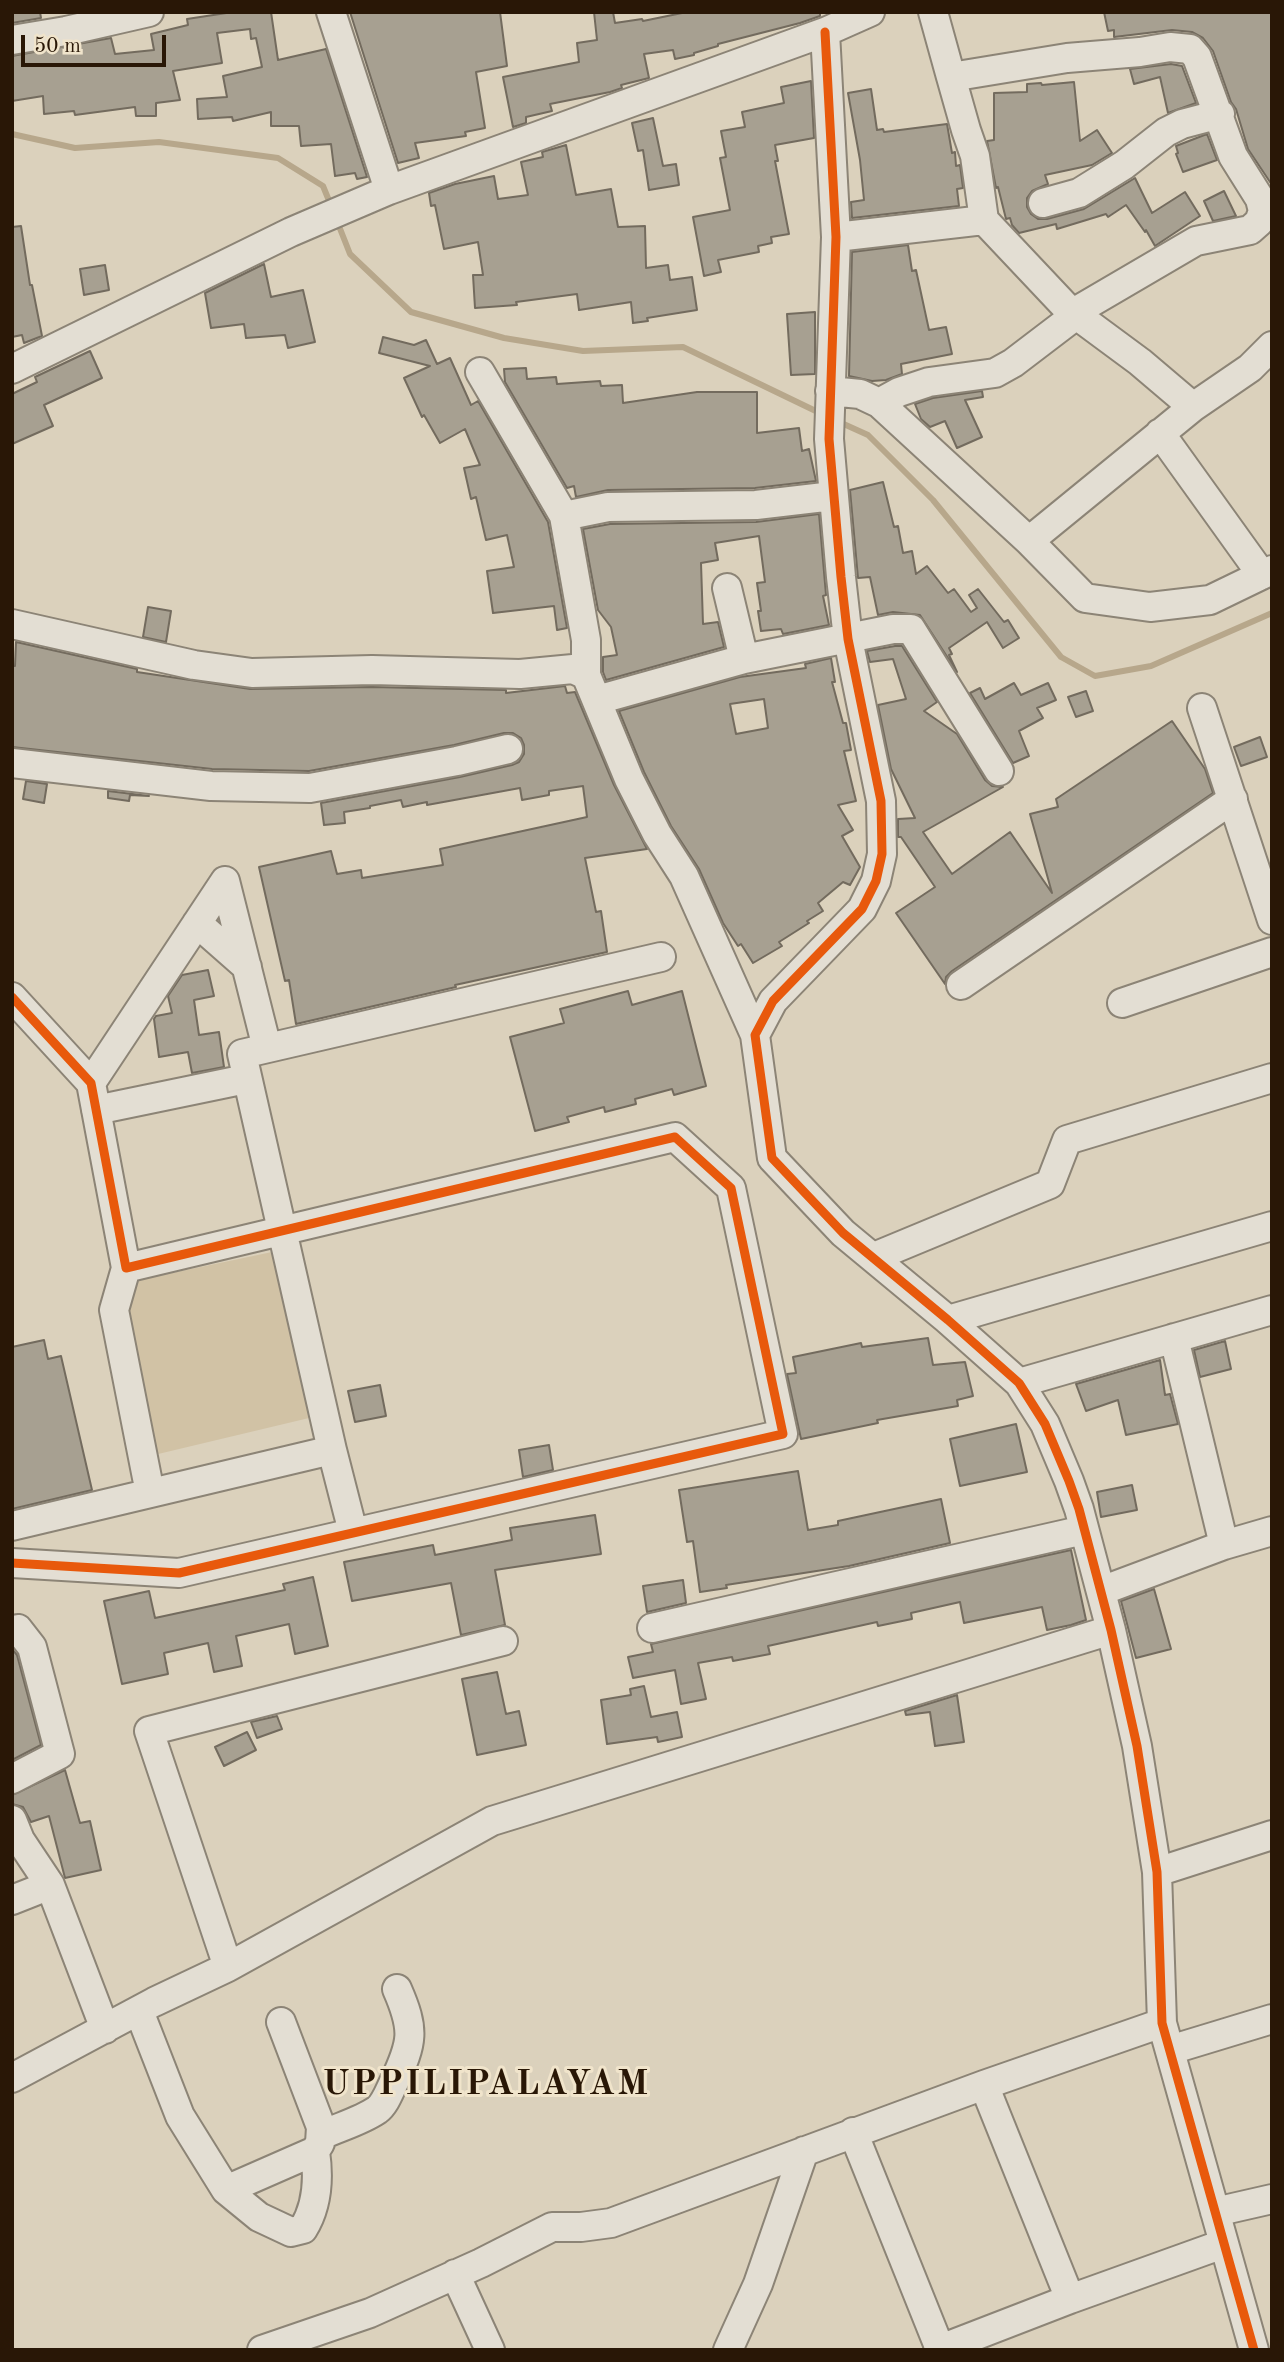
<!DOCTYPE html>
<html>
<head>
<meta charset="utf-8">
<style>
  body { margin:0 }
  #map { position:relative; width:1284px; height:2362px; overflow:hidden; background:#dbd1bc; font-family:"Old Standard TT",serif }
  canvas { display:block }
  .frame { position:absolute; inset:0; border:14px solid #291706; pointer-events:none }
  .scale { position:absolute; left:21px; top:35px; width:145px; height:32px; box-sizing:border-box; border:4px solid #291706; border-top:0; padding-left:9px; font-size:21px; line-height:24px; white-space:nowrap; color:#291706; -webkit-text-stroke:5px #f0e4cb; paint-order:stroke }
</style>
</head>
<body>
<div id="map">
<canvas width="1284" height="2362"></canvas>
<div class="frame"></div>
<div class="scale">50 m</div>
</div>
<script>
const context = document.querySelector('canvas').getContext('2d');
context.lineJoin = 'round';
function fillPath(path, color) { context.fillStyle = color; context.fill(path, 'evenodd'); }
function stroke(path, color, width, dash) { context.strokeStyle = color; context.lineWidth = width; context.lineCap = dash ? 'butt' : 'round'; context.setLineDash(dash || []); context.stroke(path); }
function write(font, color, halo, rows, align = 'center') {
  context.font = font + ' "Old Standard TT",serif'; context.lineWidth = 6; context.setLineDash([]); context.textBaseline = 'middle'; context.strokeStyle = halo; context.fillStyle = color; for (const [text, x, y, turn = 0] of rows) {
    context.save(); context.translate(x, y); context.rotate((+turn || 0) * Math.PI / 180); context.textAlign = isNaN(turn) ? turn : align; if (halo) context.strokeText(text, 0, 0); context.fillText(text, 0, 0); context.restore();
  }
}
fillPath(new Path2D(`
  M272 1252 309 1418 154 1455 115 1285Z`), '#d1c2a5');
stroke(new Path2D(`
  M12 134 75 148 159 142 278 158 323 186 332 208
  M337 221 350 254 411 312 504 338 583 351 683 347 824 415
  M837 421 868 435 933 500 1061 657 1095 676 1151 666 1272 613`), '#b7a78b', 6);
const building = new Path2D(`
  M12 12H40L41 18 12 23Z
  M233 12H271L278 60 326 49 367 177 357 179 355 173 335 176 331 144 301 146 299 126H271V112L233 121 232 117 198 119 197 99 227 97 223 76 262 67 256 38 251 39 250 29 217 33 222 63 173 71 180 100 156 103V116H136L135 107 75 115 74 111 44 114 43 96 12 101V56L111 38 115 54 154 50 151 34 188 25 187 19Z
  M350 12H500L507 66 476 72 485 128 465 132 466 136 415 143 419 158 398 163Z
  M594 12H613L615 23 642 19 643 21 687 12H820V16L800 23 718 44V46L694 53V55L675 59 673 50 644 54 649 78 621 85 622 88 610 92 550 104 552 111 526 117V123L513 127 503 77 579 62 577 43 597 40Z
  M1104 12H1272V185L1248 149 1236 109 1231 102 1213 51 1203 38 1192 32 1172 30 1114 37V30L1108 31Z
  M1171 64 1182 66 1196 103 1168 113 1160 77 1134 84 1130 69Z
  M811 81 814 138 775 145 778 161H775L789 234 771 237 772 243 758 246 759 252 718 260 721 272 704 276 693 217 730 210 720 158 726 157 721 131 745 127 742 112 784 103 781 87Z
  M1074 82 1080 141 1097 130 1112 153 1092 165 1045 175 1048 184 1032 191 1027 198V207L1031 214 1038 219H1047L1084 209 1135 178 1152 213 1185 192 1200 216 1155 246 1146 230 1145 232 1126 205 1108 217 1106 214 1057 229 1056 224 1019 233 1012 225 1010 218 1006 219 998 187 996 188 987 141 994 140V93L1027 92V84L1041 83 1042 85Z
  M871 89 877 130 883 129 884 132 947 124 952 153 955 152 956 166 960 165 963 188 957 189 959 206 852 218 851 202 864 200 860 160 848 93Z
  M653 118 663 166 676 164 679 185 649 190 643 150 638 151 632 123Z
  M1207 134 1217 160 1183 172 1176 154 1178 153 1176 146Z
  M566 145 576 195 611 189 618 227 645 226 646 268 668 265 670 280 692 277 697 310 647 318 648 321 633 323 631 302 579 310 577 294 516 302 517 305 475 308 473 275H483L478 242 444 249 435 205 431 206 429 193 455 184 494 176 498 199 528 195 521 162 543 157 542 152Z
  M1224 191 1236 216 1213 221 1204 201Z
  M21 226 30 285H32L42 336 24 343 22 335 12 337V227Z
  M908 245 912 271 916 270 929 330 946 327 952 354 901 364 902 374 886 380 872 381 849 376 852 252Z
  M264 264 271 297 303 290 315 342 288 348 285 335 246 338 244 324 211 328 205 293Z
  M105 265 109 290 84 295 80 269Z
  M815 312V374L791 375 787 314Z
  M383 337 414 345 426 340 437 364 450 358 471 405 478 401 548 522 567 628 557 630 554 606 493 613 487 571 514 567 507 535 486 540 476 497 471 499 464 468 480 465 465 429 440 443 424 415 422 417 404 378 430 366 379 353Z
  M90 351 102 378 44 405 53 426 12 444V394L37 382 35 377Z
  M526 368 527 379 556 377 557 384 600 381 601 386 622 385 623 403 697 392H757V433L799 428 802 451 809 449 816 481 755 488 608 490 576 497 574 486 567 488 505 382 504 369Z
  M982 391 983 397 965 400 982 437 957 448 945 421 930 427 921 419 915 404 933 398Z
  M883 482 894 527 898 526 903 553 912 551 916 574 927 566 948 593 954 589 971 612 977 608 969 595 978 589 1004 622 1008 620 1019 638 1003 648 987 622 949 648 952 654 949 655 957 672 920 615 893 612 878 615 870 577 858 578 850 490Z
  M819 514 826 595 823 596 829 625 783 634 781 629 761 631 758 611H761L757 583 765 582 759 536 715 543 718 560 701 563 703 624 718 622 724 647 606 680 603 672V657L617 655 611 627 598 610 583 529 610 524 756 522Z
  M148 607 171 611 166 642 143 637Z
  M16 642 137 669V672L250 689 372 687 506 690V693L565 686 567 693 575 692 614 785 647 849 585 858 596 912 601 911 607 952 455 985 456 987 296 1024 289 980 285 981 259 867 331 851 337 874 361 870 362 878 443 865 440 849 587 817 583 786 549 791V795L522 800 520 788 427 805V802L403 807 401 800 370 806V808L344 812 345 823 324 825 321 803 460 777 512 765 519 762 524 754V745L521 738 513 733H504L454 745 309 771 212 769 12 747V666H15Z
  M895 646H902L937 702 924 711 957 734 985 780 992 786 1003 787 923 832 952 874 1010 832 1052 893 1030 814 1058 807 1056 799 1172 721 1205 769 1213 793 952 971 946 977 945 984 896 913 935 887 901 837H898V819L915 818 891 769 878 705 906 699 893 659 870 662 867 651Z
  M831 658 835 682H832L843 723H846L851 750 844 751 856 801 838 805 853 830 842 836 860 867 850 885 843 882 818 903 823 911 807 921 809 923 779 942 782 946 753 963 741 944 738 946 723 923 699 869 671 826 644 772 619 711 740 677 806 668 805 664ZM764 699 768 728 736 734 730 704Z
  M1014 683 1021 695 1048 683 1056 700 1037 708 1043 718 1019 731 1029 756 1013 763 970 693 980 688 985 699Z
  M1086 691 1093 711 1076 717 1068 697Z
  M1260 737 1267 757 1241 766 1234 747Z
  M26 781 47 784 44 803 23 799Z
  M108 791 149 796 130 795 129 801 108 798Z
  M208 970 214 996 194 1000 199 1035 219 1032 224 1067 192 1073 188 1052 159 1057 154 1019 156 1016 172 1013 168 996 182 975Z
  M628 991 632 1005 682 991 706 1086 674 1095 672 1089 635 1099 636 1104 605 1112 604 1107 567 1117 569 1122 535 1131 510 1037 564 1023 560 1009Z
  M928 1338 933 1365 965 1362 973 1396 957 1400 958 1406 877 1420 878 1423 801 1439 787 1374 796 1373 793 1357 861 1343 862 1347Z
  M44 1340 48 1359 61 1356 92 1490 12 1509V1347Z
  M1225 1341 1231 1369 1200 1377 1194 1350Z
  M1160 1360 1165 1395 1170 1394 1178 1424 1126 1435 1118 1400 1086 1411 1076 1384Z
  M380 1385 386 1416 355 1422 348 1391Z
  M1016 1424 1027 1472 960 1486 950 1439Z
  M549 1445 553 1470 523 1477 519 1450Z
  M798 1471 808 1530 838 1525V1521L941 1499 950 1543 849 1566 726 1585 727 1588 700 1592 693 1541 687 1542 679 1490Z
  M1132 1485 1137 1510 1101 1517 1097 1492Z
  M595 1515 601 1554 495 1570 505 1625 461 1635 451 1583 352 1601 344 1562 433 1545 435 1555 512 1540 510 1528Z
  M1071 1550 1086 1620 1071 1625 1047 1630 1042 1607 964 1623 960 1602 911 1613 912 1619 878 1626 877 1622 768 1646 770 1654 733 1661 732 1657 698 1663 706 1699 681 1704 675 1670 633 1678 628 1657 653 1652 651 1644Z
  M313 1577 328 1646 295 1654 289 1624 236 1636 242 1666 214 1672 208 1643 164 1653 168 1674 122 1684 104 1601 149 1591 155 1618 285 1590 283 1584Z
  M683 1580 686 1603 647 1612 643 1586Z
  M1154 1589 1171 1649 1136 1658 1121 1601Z
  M12 1649 17 1655 41 1745 12 1760Z
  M497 1672 506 1714 519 1711 526 1745 477 1755 462 1679Z
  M644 1686 651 1717 677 1712 682 1737 658 1742 657 1737 607 1744 601 1700 631 1695 630 1689Z
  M957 1695 964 1742 935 1746 930 1712 906 1715 905 1711Z
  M277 1716 282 1729 257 1738 251 1722Z
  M247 1732 256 1750 224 1766 215 1747Z
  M65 1770 80 1823 90 1821 101 1870 65 1878 49 1816 31 1822 23 1807 12 1804V1795Z`);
fillPath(building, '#a7a091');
stroke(building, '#736b5e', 2);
const minor = new Path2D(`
  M331 12 389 190
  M933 12 951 77 1067 58 1140 52 1170 47 1190 49 1197 57 1233 156 1260 199 1263 211 1259 222 1250 230 1196 241 1073 313
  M825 32 836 237 829 439 841 577 848 639 881 801 882 854 876 881 862 909 773 1001 755 1035 772 1158 843 1233 948 1320 1019 1383 1045 1424 1069 1481 1079 1509 1111 1630 1137 1746 1157 1872 1162 2023 1254 2350
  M12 40 66 31 149 12
  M951 77 966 130 975 156 984 220
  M1043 203 1079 193 1124 165 1166 132 1182 124 1220 114
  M836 237 984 220 1067 308 1140 362 1193 407
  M12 369 291 232 389 190 825 32 870 12
  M480 372 564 516 608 507 756 505 833 496
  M830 391 860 394 879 403 1029 541 1085 598 1150 607 1210 600 1272 570
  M879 403 899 392 929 382 995 373 1013 363 1076 315
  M1160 433 1262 575
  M564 516 586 640V675
  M1029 541 1193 407 1250 368 1272 346
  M727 588 744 659
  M12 624 194 665 252 673 372 670 520 674 573 669 586 675 629 779 657 834 684 876 755 1035
  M597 700 744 659 893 629H911L999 771
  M1202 708 1272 920
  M12 763 211 786 310 788 457 761 508 749
  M225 881 267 1048
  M197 923 247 967
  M961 985 1233 799
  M12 997 91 1083 126 1268 675 1137 731 1188 783 1434 179 1573 12 1563
  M1122 1003 1272 952
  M91 1083 225 881
  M96 1110 246 1079
  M874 1257 1050 1184 1067 1140 1272 1078
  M126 1268 114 1310 150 1493
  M948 1320 1272 1226
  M1174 1338 1224 1545
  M1019 1383 1272 1310
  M332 1450 353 1532
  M12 1526 332 1450 242 1054 661 957
  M1101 1591 1224 1545 1272 1531
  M652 1628 1084 1530
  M12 1779 60 1754 32 1647 18 1629
  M12 1820 20 1840 50 1885 105 2029
  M1157 1872 1272 1835
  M12 1900 50 1885
  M228 1967 492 1821 1111 1630
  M139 2011 180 2116 226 2190 259 2217 291 2232 303 2229C318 2205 319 2178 315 2151
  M1170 2050 1272 2019
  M12 2078 154 2002 228 1967 149 1731 503 1641
  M984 2085 1070 2299
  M853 2132 940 2349
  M322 2135C339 2127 361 2121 377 2110 385 2104 389 2092 394 2082 413 2042 415 2030 397 1989
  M226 2190 315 2151 320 2143 321 2127 281 2022
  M1215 2212 1272 2199
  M455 2274 490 2350
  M262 2350 370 2313 481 2263 552 2227H581L611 2223 984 2085 1162 2023
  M728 2350 758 2284 804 2151
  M938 2350 1070 2299 1223 2244`);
stroke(minor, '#8c8476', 32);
stroke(minor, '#e3ded3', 28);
stroke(new Path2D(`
  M825 32 836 237 829 439 841 577 848 639 881 801 882 854 876 881 862 909 773 1001 755 1035 772 1158 843 1233 948 1320 1019 1383 1045 1424 1069 1481 1079 1509 1111 1630 1137 1746 1157 1872 1162 2023 1254 2350
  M12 997 91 1083 126 1268 675 1137 731 1188 783 1434 179 1573 12 1563`), '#e8590c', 9);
context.letterSpacing = '2px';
write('bold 35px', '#291706', '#f0e4cb', [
  ["UPPILIPALAYAM",486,2085]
]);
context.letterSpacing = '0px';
</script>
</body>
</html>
